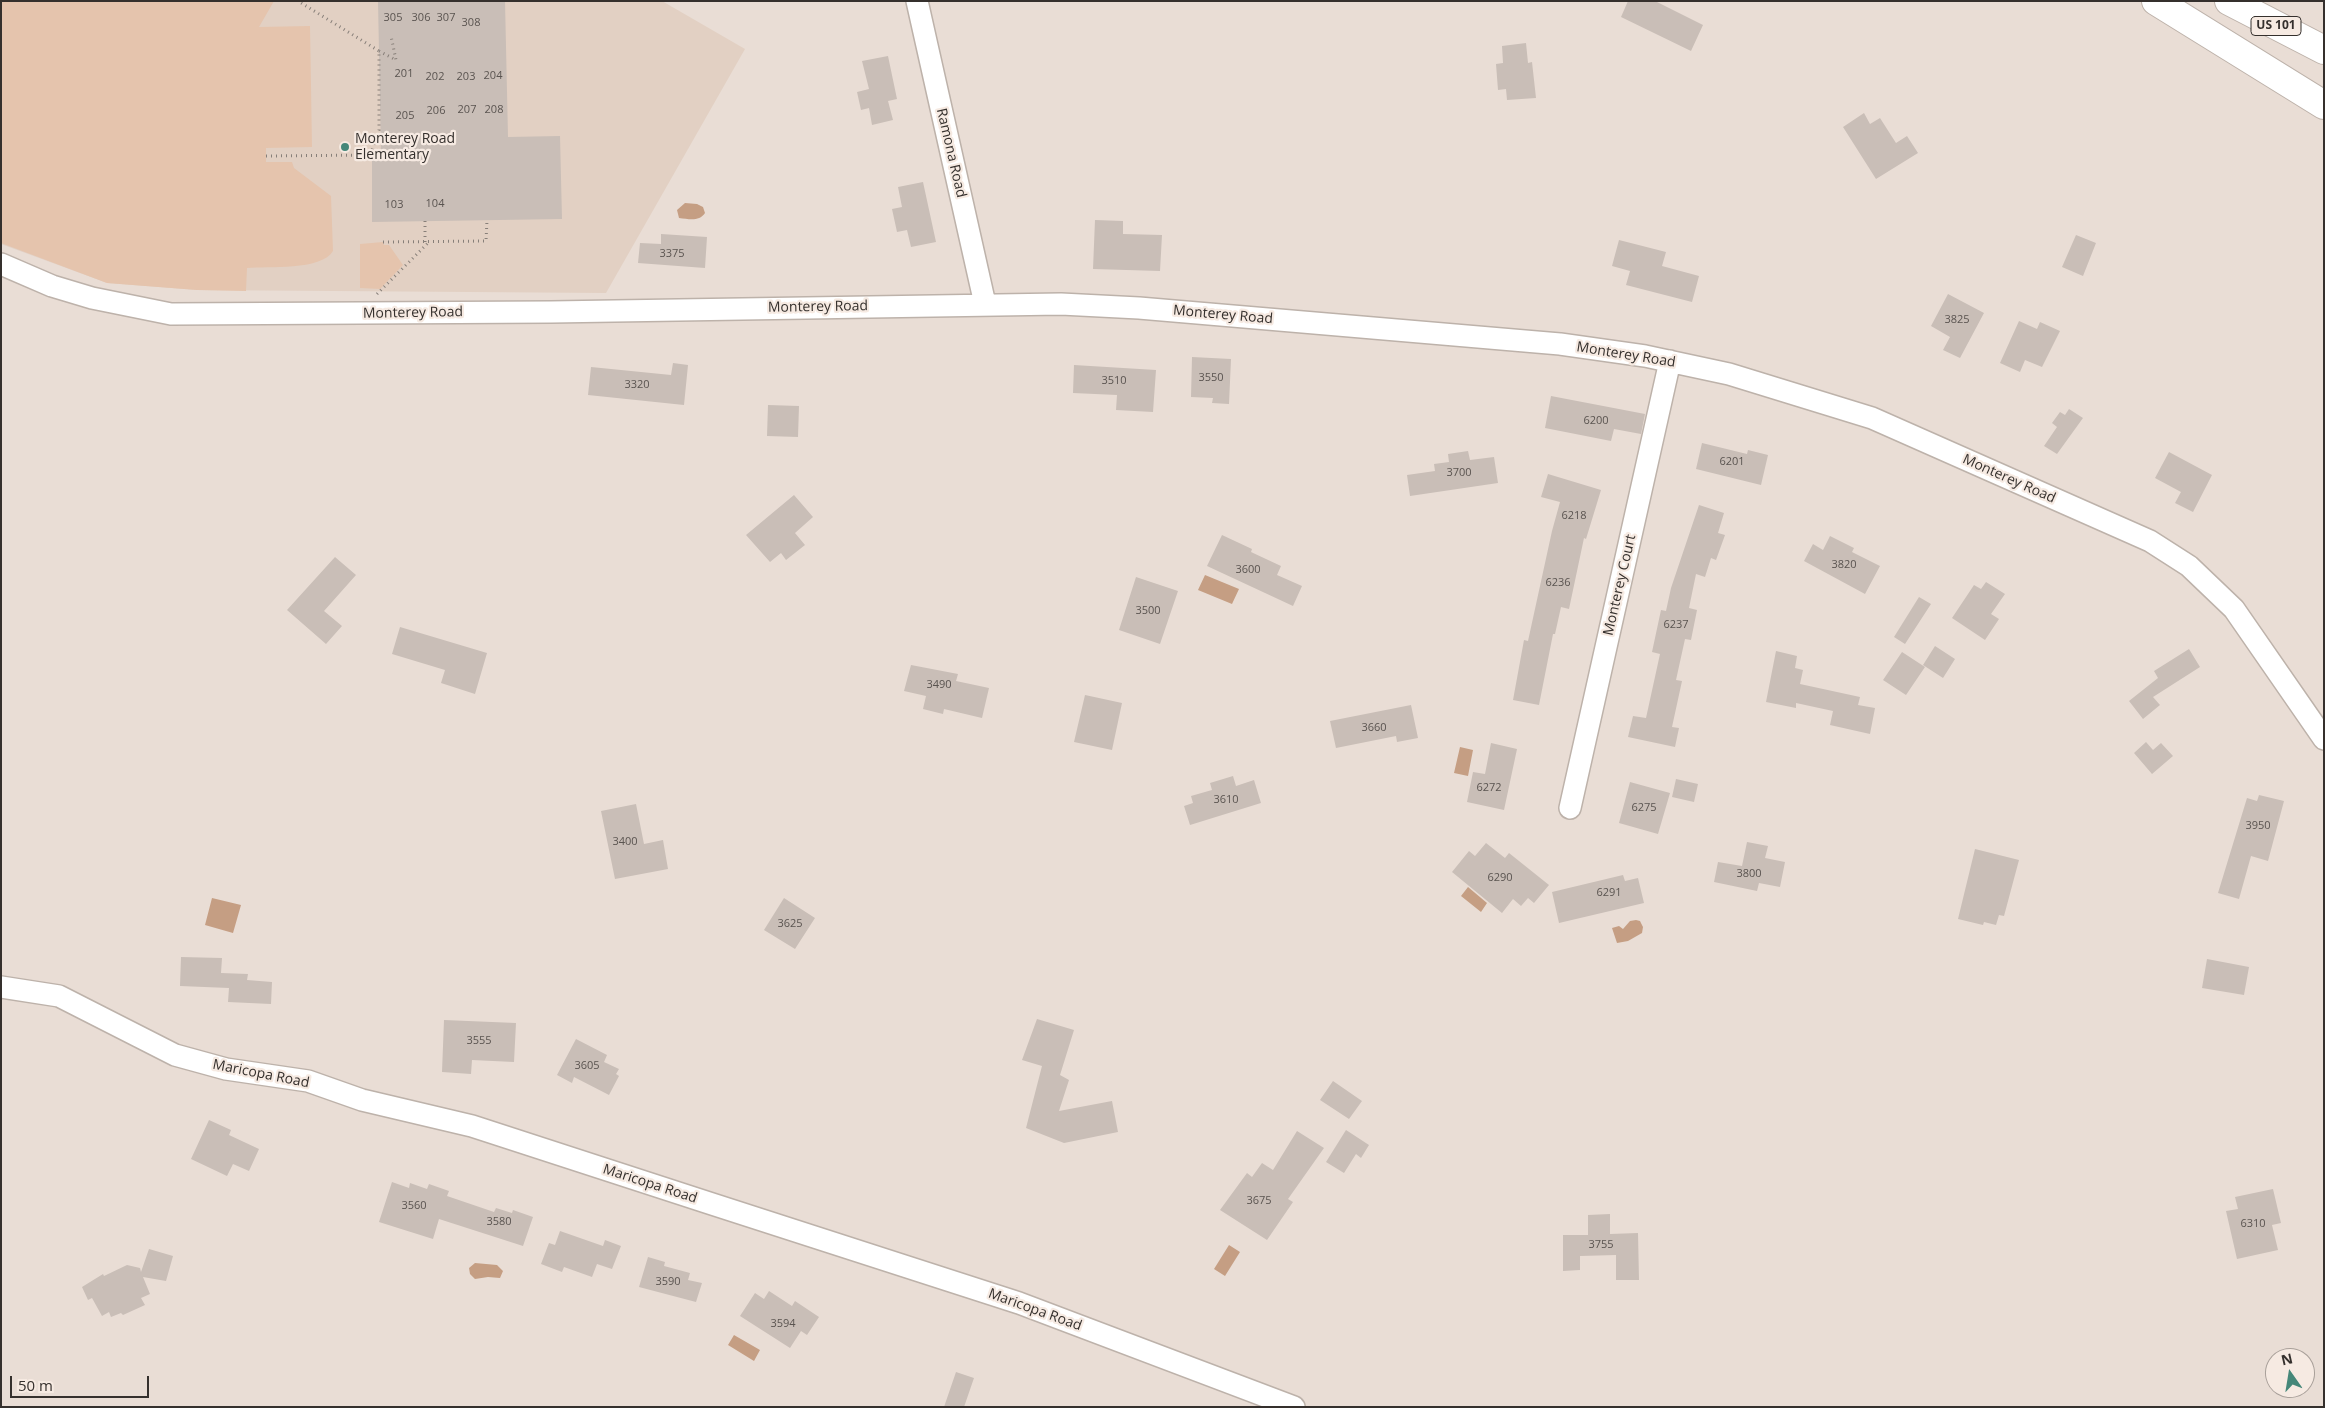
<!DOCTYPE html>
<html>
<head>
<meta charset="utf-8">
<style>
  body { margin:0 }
  #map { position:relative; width:2325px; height:1408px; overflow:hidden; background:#e9ddd5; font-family:"Open Sans",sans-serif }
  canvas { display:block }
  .frame { position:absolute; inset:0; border:2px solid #35302d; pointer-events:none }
  .north { position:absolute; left:2265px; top:1348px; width:50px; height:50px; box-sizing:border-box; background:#f6eae2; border:1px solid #a9a09a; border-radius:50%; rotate:347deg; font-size:14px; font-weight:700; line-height:20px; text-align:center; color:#35302d }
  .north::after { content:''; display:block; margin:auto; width:18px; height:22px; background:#458779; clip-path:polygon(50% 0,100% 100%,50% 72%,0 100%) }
  .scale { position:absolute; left:10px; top:1376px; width:139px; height:22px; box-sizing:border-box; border:2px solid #35302d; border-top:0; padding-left:6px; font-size:15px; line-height:18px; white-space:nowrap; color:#35302d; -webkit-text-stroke:4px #f6eae2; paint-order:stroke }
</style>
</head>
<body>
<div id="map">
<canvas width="2325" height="1408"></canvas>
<div class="frame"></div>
<div class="north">N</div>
<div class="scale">50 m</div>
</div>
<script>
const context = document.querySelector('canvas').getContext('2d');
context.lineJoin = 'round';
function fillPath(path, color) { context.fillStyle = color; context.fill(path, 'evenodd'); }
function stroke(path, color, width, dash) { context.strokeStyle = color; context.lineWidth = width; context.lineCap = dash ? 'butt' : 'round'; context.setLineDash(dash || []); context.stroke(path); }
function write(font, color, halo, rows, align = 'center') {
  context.font = font + ' "Open Sans",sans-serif'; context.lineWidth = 4.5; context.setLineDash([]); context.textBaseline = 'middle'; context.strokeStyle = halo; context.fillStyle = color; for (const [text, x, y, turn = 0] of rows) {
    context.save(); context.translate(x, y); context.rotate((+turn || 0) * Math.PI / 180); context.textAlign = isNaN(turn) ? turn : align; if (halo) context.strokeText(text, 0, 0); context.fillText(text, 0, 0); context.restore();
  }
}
fillPath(new Path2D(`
  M1 1H662L745 49 606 293 197 290 107 283 1 244Z`), '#e2d0c3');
fillPath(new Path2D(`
  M1 1H274L259 27 310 26 312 147 266 148V162H292L294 168 331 196 333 251C321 271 268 266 247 268L246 291 197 290 107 283 1 243Z
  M383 242 384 245H389L403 265 380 289 360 288V244Z`), '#e5c4ad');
fillPath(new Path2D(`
  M685 203 697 204 703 207 705 213C699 222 689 219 679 218L677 210Z
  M1205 575 1239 589 1232 604 1198 590Z
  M1460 747 1473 750 1468 776 1454 773Z
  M1468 887 1487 903 1481 912 1461 896Z
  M212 898 241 905 233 933 205 925Z
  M1636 920 1640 921 1643 927 1642 933 1628 941 1617 943 1612 928 1619 926 1623 929 1630 921Z
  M1229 1245 1240 1252 1225 1276 1214 1269Z
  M475 1263 497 1265 503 1271 500 1278 488 1277 475 1279 470 1274 469 1268Z
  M734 1335 760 1350 754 1361 728 1345Z`), '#c59e83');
fillPath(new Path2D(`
  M378 1H505L508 137 560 136 562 219 372 222V154H381Z
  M1628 1H1655L1703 25 1691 51 1621 17Z
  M1526 43 1528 63 1532 62 1536 98 1507 100 1506 89 1498 90 1496 64 1503 63 1502 46Z
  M888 56 897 99 888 101 893 120 872 125 869 108 861 110 857 92 869 89 862 61Z
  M1864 113 1870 124 1880 118 1896 143 1907 136 1918 153 1876 179 1843 127Z
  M923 182 936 242 911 247 907 230 897 232 892 209 902 207 898 187Z
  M1095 220 1123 221V234L1162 235 1160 271 1093 269Z
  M661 234 707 237 705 268 638 263 640 243 661 244Z
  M2076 235 2096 243 2083 276 2062 267Z
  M1619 240 1666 252 1662 266 1699 276 1692 302 1626 285 1630 271 1612 266Z
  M1948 294 1984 313 1960 358 1943 350 1950 337 1931 326Z
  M2019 321 2037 329 2040 322 2060 331 2042 367 2025 360 2020 372 2000 363Z
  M1192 357 1231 359 1229 404 1212 403 1213 398 1191 397Z
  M673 363 688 365 684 405 588 395 591 367 671 375Z
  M1074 365 1156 370 1153 412 1116 410 1117 395 1073 393Z
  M1551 396 1645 414 1641 434 1614 429 1611 441 1545 428Z
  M768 405 799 406 798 437 767 436Z
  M2069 409 2083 418 2057 454 2044 446 2057 427 2052 423 2060 412 2065 415Z
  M1702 443 1747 454 1748 450 1768 455 1761 485 1696 469Z
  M1468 451 1470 460 1494 457 1498 483 1410 496 1407 475 1435 471 1434 464 1449 462 1448 454Z
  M2169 452 2212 475 2193 512 2175 503 2181 492 2155 478Z
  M1548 474 1601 490 1586 539 1584 538 1569 609 1561 607 1555 634H1553L1539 705 1513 700 1524 640 1528 641 1552 531 1560 502 1541 497Z
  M794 495 813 517 795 533 805 545 786 560 781 553 770 562 746 535Z
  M1699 505 1724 513 1718 533 1725 535 1716 560 1711 558 1705 577 1696 574 1689 608 1697 610 1691 640 1685 639 1676 680 1682 681 1672 727 1679 728 1675 747 1628 737 1633 716 1646 718 1660 654 1652 652 1661 610 1666 611 1671 588Z
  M1222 535 1252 549 1251 552 1281 566 1277 575 1302 586 1293 606 1207 566Z
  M1830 536 1854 548 1852 552 1880 566 1865 594 1804 561 1813 544 1823 550Z
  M335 557 356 575 324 611 342 626 326 644 287 610Z
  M1136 577 1178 591 1160 644 1119 630Z
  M1986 582 2005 594 1991 614 1999 619 1985 640 1952 618 1974 585 1981 589Z
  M1919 597 1931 604 1905 644 1894 637Z
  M400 627 487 653 475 694 441 683 445 670 392 654Z
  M1935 646 1955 659 1943 678 1923 665Z
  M2189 649 2200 667 2153 697 2160 705 2143 719 2129 701 2158 678 2154 671Z
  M1776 651 1797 656 1795 668 1803 670 1800 684 1860 697 1858 705 1875 708 1870 734 1830 725 1833 711 1796 703V708L1766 702Z
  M1902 652 1925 667 1906 695 1883 680Z
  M911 665 958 674 956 681 989 688 982 718 944 709 943 714 923 709 926 696 904 691Z
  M1085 695 1122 703 1112 750 1074 742Z
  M1411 705 1418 738 1397 742 1396 736 1336 748 1330 721Z
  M2146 742 2153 750 2161 743 2173 756 2152 774 2134 753Z
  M1491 743 1517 749 1504 810 1467 802 1473 772 1485 774Z
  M1233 776 1236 786 1254 780 1261 803 1190 825 1184 806 1193 803 1191 796 1212 790 1210 783Z
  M1676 779 1698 784 1694 802 1672 797Z
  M1630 782 1670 793 1658 834 1619 823Z
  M2259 795 2284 801 2268 861 2251 856 2239 899 2218 893 2247 798 2257 801Z
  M636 804 644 844 663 840 668 869 615 879 601 811Z
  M1747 842 1768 846 1765 858 1785 862 1780 887 1759 883 1757 891 1714 882 1718 862 1742 866Z
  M1486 843 1505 858 1509 853 1549 885 1534 903 1528 898 1521 906 1513 899 1502 913 1452 872 1469 851 1475 856Z
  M1975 849 2019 860 2004 916 1999 915 1996 925 1984 922 1983 925 1958 919Z
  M1623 875 1625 881 1638 878 1644 903 1559 923 1552 892Z
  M784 898 815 918 795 949 764 930Z
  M181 957 222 958 221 973 248 974 247 980 272 982 271 1004 228 1002 229 988 180 986Z
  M2207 959 2249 967 2244 995 2202 988Z
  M1037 1019 1074 1030 1060 1075 1069 1080 1059 1111 1112 1101 1118 1132 1064 1143 1026 1128 1042 1066 1022 1060Z
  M444 1020 516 1023 514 1062 472 1060 471 1074 442 1072Z
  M576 1039 607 1055 604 1062 619 1069 616 1074 619 1076 609 1095 574 1077 572 1083 557 1075Z
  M1333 1081 1362 1101 1349 1119 1320 1100Z
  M209 1120 231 1130 229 1135 259 1149 249 1171 233 1164 227 1176 191 1159Z
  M1346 1130 1369 1145 1361 1158 1356 1154 1344 1173 1326 1162Z
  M1297 1131 1324 1148 1288 1199 1293 1202 1267 1240 1220 1210 1247 1173 1252 1177 1262 1163 1273 1170Z
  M392 1182 409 1188 410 1183 427 1189 429 1184 449 1191 447 1196 494 1212 496 1208 512 1213 513 1210 533 1217 523 1246 439 1219 433 1239 379 1222Z
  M2273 1189 2281 1223 2272 1225 2278 1250 2237 1259 2226 1211 2238 1209 2235 1197Z
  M1610 1214V1234L1638 1233 1639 1280H1616V1255L1580 1256V1270L1563 1271V1235H1588V1215Z
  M560 1231 603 1246 605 1240 621 1246 612 1269 597 1264 592 1277 564 1267 562 1272 541 1264 549 1243 555 1245Z
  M149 1249 173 1256 166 1281 143 1277 150 1294 141 1298 145 1305 123 1315 121 1313 111 1317 109 1312 102 1316 92 1298 88 1300 82 1287 103 1274 104 1276 127 1265 140 1268 141 1272Z
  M648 1257 665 1262 664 1266 690 1273 688 1280 702 1283 696 1302 639 1287Z
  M769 1291 792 1306 795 1301 819 1317 807 1335 801 1331 790 1348 740 1316 755 1293 764 1299Z
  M956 1372 974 1378 964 1407H944Z`), '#c9beb7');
const street = new Path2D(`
  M917 1 985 304
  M1 264 52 286 92 298 171 314 551 312 1061 304 1139 308 1560 344 1645 356 1729 374 1872 418 2150 541 2189 566 2234 609 2324 739
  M1570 808 1670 361
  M1 987 59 996 175 1055 226 1069 308 1081 362 1100 472 1126 709 1203 1019 1303 1294 1407`);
const highway = new Path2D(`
  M2156 1 2324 105
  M2229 1 2324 50`);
stroke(street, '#bdb2aa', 24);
stroke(highway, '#bdb2aa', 30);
stroke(new Path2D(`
  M379 51 396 60 391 36
  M266 156 370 155 379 130V51L298 1
  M425 221V242
  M383 242 486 241 487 220
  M377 294 429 242`), '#877f79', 3, [1, 4]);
stroke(street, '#fff', 21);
stroke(highway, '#fff', 28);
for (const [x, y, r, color] of [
  [345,147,5,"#458779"]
]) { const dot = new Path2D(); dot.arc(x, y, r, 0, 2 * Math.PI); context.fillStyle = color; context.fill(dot); stroke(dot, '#f6eae2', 2); }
write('11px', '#5a5450', null, [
  ["305",393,18],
  ["306",421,18],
  ["307",446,18],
  ["308",471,23],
  ["201",404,74],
  ["204",493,76],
  ["202",435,77],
  ["203",466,77],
  ["207",467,110],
  ["208",494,110],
  ["206",436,111],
  ["205",405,116],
  ["104",435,204],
  ["103",394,205],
  ["3375",672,254],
  ["3825",1957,320],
  ["3550",1211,378],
  ["3510",1114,381],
  ["3320",637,385],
  ["6200",1596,421],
  ["6201",1732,462],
  ["3700",1459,473],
  ["6218",1574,516],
  ["3820",1844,565],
  ["3600",1248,570],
  ["6236",1558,583],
  ["3500",1148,611],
  ["6237",1676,625],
  ["3490",939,685],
  ["3660",1374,728],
  ["6272",1489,788],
  ["3610",1226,800],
  ["6275",1644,808],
  ["3950",2258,826],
  ["3400",625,842],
  ["3800",1749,874],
  ["6290",1500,878],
  ["6291",1609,893],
  ["3625",790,924],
  ["3555",479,1041],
  ["3605",587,1066],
  ["3675",1259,1201],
  ["3560",414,1206],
  ["3580",499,1222],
  ["6310",2253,1224],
  ["3755",1601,1245],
  ["3590",668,1282],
  ["3594",783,1324]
]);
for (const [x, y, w] of [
  [2276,26,50]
]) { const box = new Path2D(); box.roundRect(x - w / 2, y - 9.5, w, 19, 4); context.fillStyle = '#f6eae2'; context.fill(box); stroke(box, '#35302d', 1); }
write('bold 12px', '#35302d', null, [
  ["US 101",2276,26]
]);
write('14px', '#35302d', '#f6eae2', [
  ["Monterey Road",355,139],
  ["Elementary",355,155]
], 'left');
write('14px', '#35302d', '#f6eae2', [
  ["Ramona Road",951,153,77],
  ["Monterey Road",818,307,-1],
  ["Monterey Road",413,313,-1],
  ["Monterey Road",1223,315,5],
  ["Monterey Road",1626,355,9],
  ["Monterey Road",2009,479,24],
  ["Monterey Court",1620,585,-77],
  ["Maricopa Road",261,1074,11],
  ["Maricopa Road",650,1184,18],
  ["Maricopa Road",1035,1310,20]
]);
</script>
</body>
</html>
